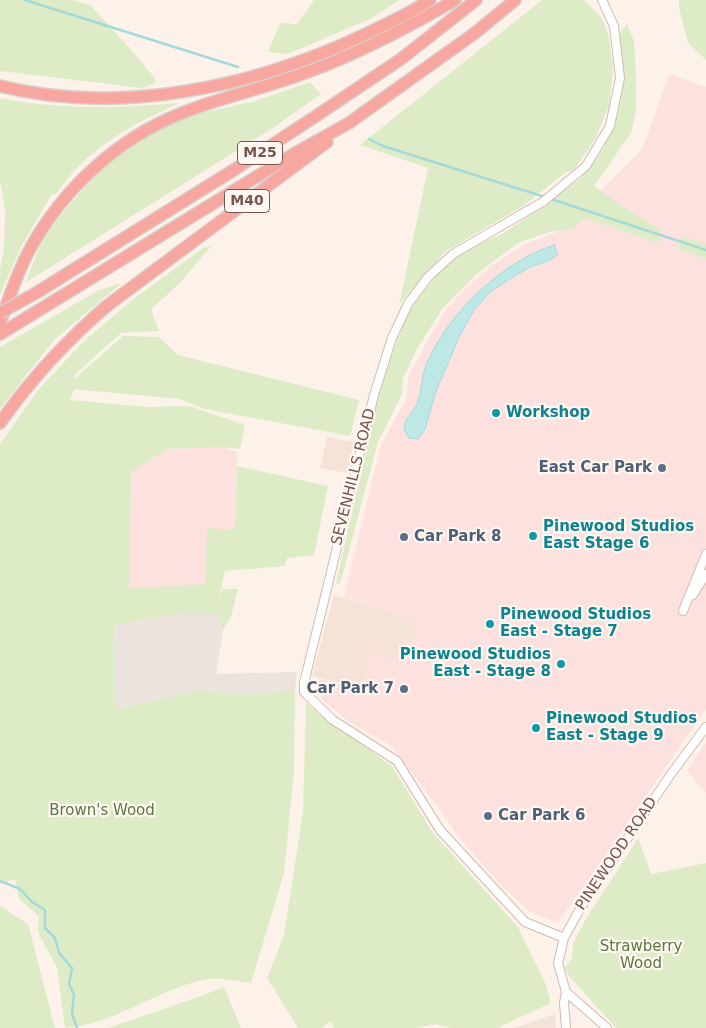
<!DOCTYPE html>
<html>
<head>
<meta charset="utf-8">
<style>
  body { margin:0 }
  canvas { display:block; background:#fdf2ea }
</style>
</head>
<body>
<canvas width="706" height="1028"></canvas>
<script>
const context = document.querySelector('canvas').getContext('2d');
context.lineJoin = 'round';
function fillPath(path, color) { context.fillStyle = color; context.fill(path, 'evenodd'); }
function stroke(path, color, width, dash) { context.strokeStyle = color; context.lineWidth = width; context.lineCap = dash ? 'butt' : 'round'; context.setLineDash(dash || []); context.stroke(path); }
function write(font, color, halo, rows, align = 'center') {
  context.font = font + ' "DejaVu Sans",sans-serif'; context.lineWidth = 4.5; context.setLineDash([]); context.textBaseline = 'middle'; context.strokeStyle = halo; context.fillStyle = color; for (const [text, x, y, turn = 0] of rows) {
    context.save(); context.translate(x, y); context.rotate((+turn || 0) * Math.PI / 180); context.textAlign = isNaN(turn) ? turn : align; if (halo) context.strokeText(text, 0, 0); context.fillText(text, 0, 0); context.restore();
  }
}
fillPath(new Path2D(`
  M327 437 354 442 348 473 320 468Z
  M334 595 411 617 416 636 392 660 372 653 361 689 312 676Z
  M555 1014 556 1028H514Z`), '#f5e3d8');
fillPath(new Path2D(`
  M669 74 706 87V709L558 923 529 911 501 885 463 842 420 783 390 745 351 723 322 700 318 679 361 688 372 653 392 659 415 636 411 617 344 597 381 445 406 399 409 375 428 340 447 308 468 286 492 265 527 243 560 231 643 148Z
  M223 447 237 452 235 530 207 528 205 584 129 588 130 472 167 449Z
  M706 742V793L687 771Z`), '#fde1de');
fillPath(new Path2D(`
  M184 613H218L223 630 216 674 297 672 295 690 243 695 197 690 114 709V640L116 625Z`), '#ece3df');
fillPath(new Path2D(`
  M0 0H71L90 5 125 43 155 78V83L142 88 0 71Z
  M314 0H400L370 19 288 54 268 52 280 23 297 24Z
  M542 0H584L602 18 609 38 613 70 609 106 595 139 575 169 565 173 523 206 446 251 399 305 428 168 360 145Z
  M679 0H706V60L688 43 679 8Z
  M627 24 634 41 636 73V111L631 133 594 186 617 203 661 230 658 243 584 218 573 229 550 232 518 243 477 274 442 309 416 351 403 379 402 394 378 442 340 584 336 583 383 376 410 309 437 274 459 253 504 233 554 198 581 178 602 151 618 116 624 80 619 34Z
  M310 82 321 94 270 130 25 283 40 246 53 225 98 171 120 154 144 138 170 124 199 113 252 102Z
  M0 98C60 110 119 108 180 103 145 118 104 140 77 168 69 176 62 186 55 195L52 194 21 247 0 295V270L4 248 5 211 0 179Z
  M681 236 706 244V259L678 249Z
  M212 245 178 285 151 309 159 331 121 333 74 375V379L123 336 159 337 178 355 359 400 350 436 205 409 179 399 74 389 70 400 146 407 189 406 245 425 240 449 223 447 167 449 131 472 129 588 205 584 207 528 235 530 237 466 328 486 314 555 287 558 285 566 225 571 219 598 223 589H238L231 616 223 630 218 613H184L115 625 114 640 115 709 197 690 243 695 295 690 294 771 284 873 251 983C233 980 215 976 198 981 153 993 111 1025 65 1028L57 968 38 932 39 916 19 899 15 879 0 884V444L38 390 84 341 131 301 203 248Z
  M122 283 54 340 0 409V347L99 290Z
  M306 702 318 713 392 766 433 833 518 927 546 985 551 1003 499 1027 500 1028H450L436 1024 416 1028H334L331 1021 322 1028H298L267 978 284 935 303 812Z
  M638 838 651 874 706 863V1028H616L569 976 565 968 572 958 573 943 586 919Z
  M0 906 28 924 55 1028H0Z
  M224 987 241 1028H108L204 995Z`), '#ddecc7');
const water = new Path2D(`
  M554 245 558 254 550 260 530 267 511 278 490 292 474 310 461 333 436 391 425 429 418 439 409 438C396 422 414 415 418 401 422 391 421 378 425 368 445 316 501 262 554 245Z`);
fillPath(water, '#bde8e6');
stroke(water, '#a3dad9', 1);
stroke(new Path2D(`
  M25 0 238 67
  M369 139 383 146 545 197
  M551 199 706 250
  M0 881 20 889 32 902 45 910V928L55 938 59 953 72 968 69 984 74 995 72 1013 77 1028`), '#a3dad9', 2.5);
const minor = new Path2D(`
  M693 595 706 574
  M683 611 706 554
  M564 938 525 922 440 830 397 761 333 720 304 692V683L374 395 392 338 408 304 428 277 453 254 544 201 586 166 610 126 620 78 614 26 602 0
  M566 1028 564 1003 566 992
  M607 1028 566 992 558 963 564 938 581 907 671 774 706 727`);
const highway = new Path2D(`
  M0 86C122 116 254 87 366 34 388 23 409 14 430 0
  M36 293 237 168 322 112 401 59 476 0
  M0 323C9 298 17 273 30 249 63 189 118 138 182 113 222 97 265 88 305 73 358 54 407 28 455 0
  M0 334 297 152 349 123 475 33 515 0
  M0 423C31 379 67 340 108 305L327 142`);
stroke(minor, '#d3bab1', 10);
stroke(highway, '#d9cfcd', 14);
stroke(minor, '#fff', 8);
stroke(highway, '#f8a7a0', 11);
const highwayBridge = new Path2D(`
  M0 313 36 293`);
stroke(highwayBridge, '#d9cfcd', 14, []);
stroke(highwayBridge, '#f8a7a0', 11);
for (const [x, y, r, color] of [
  [496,413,5,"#0f9aa8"],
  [662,468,5,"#5c6f8a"],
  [533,536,5,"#0f9aa8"],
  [404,537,5,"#5c6f8a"],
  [490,624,5,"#0f9aa8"],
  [561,664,5,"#0f9aa8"],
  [404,689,5,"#5c6f8a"],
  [536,728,5,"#0f9aa8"],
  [488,816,5,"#5c6f8a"]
]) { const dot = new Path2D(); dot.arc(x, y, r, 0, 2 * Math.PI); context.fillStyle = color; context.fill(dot); stroke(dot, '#fff7f1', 2); }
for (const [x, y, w] of [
  [260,153,45],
  [247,201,45]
]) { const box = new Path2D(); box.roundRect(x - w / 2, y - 11.5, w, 23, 4); context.fillStyle = '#fff7f1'; context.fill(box); stroke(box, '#79544c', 1); }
write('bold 14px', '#79544c', null, [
  ["M25",260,153],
  ["M40",247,201]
]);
write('bold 15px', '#0d838f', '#fff7f1', [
  ["Workshop",506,413],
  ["Pinewood Studios",543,527],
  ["East Stage 6",543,544],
  ["Pinewood Studios",500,615],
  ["East - Stage 7",500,632],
  ["Pinewood Studios",551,655,"right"],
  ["East - Stage 8",551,672,"right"],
  ["Pinewood Studios",546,719],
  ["East - Stage 9",546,736]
], 'left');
write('bold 15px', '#4e5e75', '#fff7f1', [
  ["East Car Park",652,468],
  ["Car Park 8",414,537,"left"],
  ["Car Park 7",394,689],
  ["Car Park 6",498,816,"left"]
], 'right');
write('15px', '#79544c', '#fff7f1', [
  ["SEVENHILLS ROAD",354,477,-76],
  ["PINEWOOD ROAD",617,854,-56]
]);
write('15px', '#5b7940', '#fff7f1', [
  ["Brown's Wood",102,811],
  ["Strawberry",641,947],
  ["Wood",641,964]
]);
</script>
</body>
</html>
